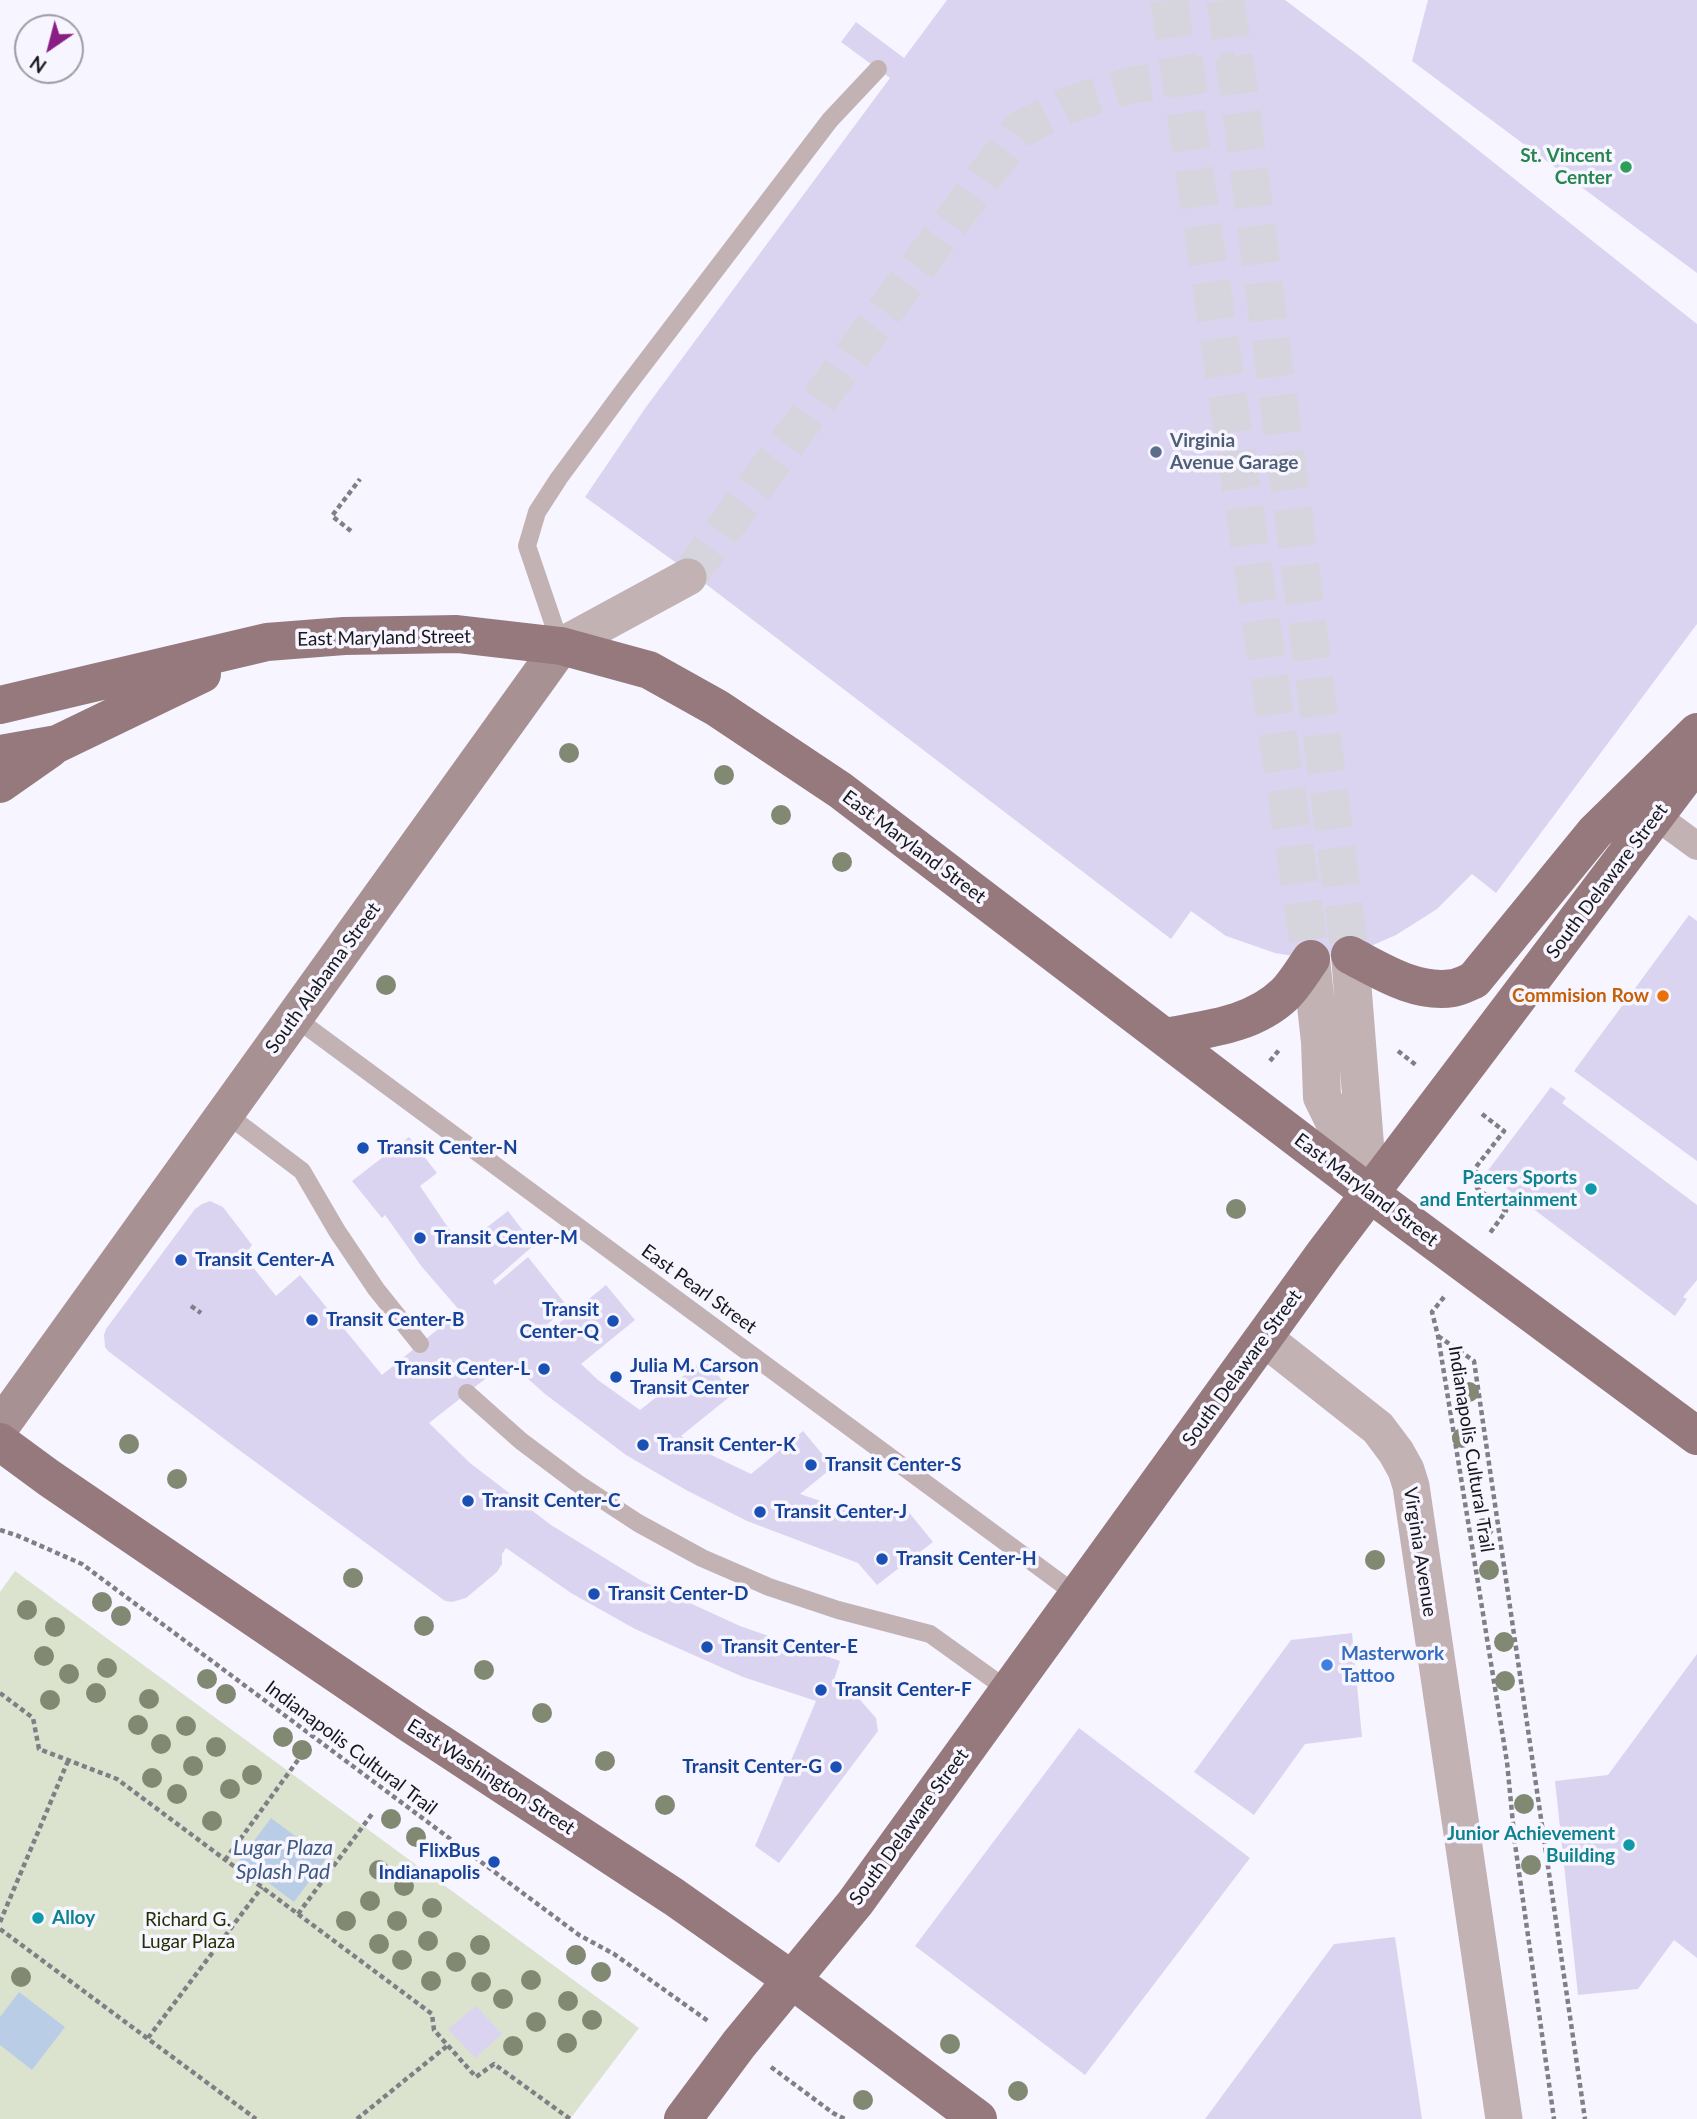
<!DOCTYPE html>
<html>
<head>
<meta charset="utf-8">
<style>
  body { margin:0 }
  #map { position:relative; width:1697px; height:2119px; overflow:hidden; background:#f7f5ff; font-family:Lato,sans-serif }
  canvas { display:block }
  .north { position:absolute; left:14px; top:14px; width:70px; height:70px; box-sizing:border-box; background:#f7f5ff; border:2px solid #9e9ca4; border-radius:50%; rotate:215deg; font-size:19px; font-weight:700; line-height:28px; text-align:center; color:#18171c }
  .north::after { content:''; display:block; margin:auto; width:24px; height:32px; background:#891e84; clip-path:polygon(50% 0,100% 100%,50% 72%,0 100%) }
</style>
</head>
<body>
<div id="map">
<canvas width="1697" height="2119"></canvas>
<div class="north">N</div>
</div>
<script>
const context = document.querySelector('canvas').getContext('2d');
context.lineJoin = 'round';
function fillPath(path, color) { context.fillStyle = color; context.fill(path, 'evenodd'); }
function stroke(path, color, width, dash) { context.strokeStyle = color; context.lineWidth = width; context.lineCap = dash ? 'butt' : 'round'; context.setLineDash(dash || []); context.stroke(path); }
function write(font, color, halo, rows, align = 'center') {
  context.font = font + ' Lato,sans-serif'; context.lineWidth = 7; context.setLineDash([]); context.textBaseline = 'middle'; context.strokeStyle = halo; context.fillStyle = color; for (const [text, x, y, turn = 0] of rows) {
    context.save(); context.translate(x, y); context.rotate((+turn || 0) * Math.PI / 180); context.textAlign = isNaN(turn) ? turn : align; if (halo) context.strokeText(text, 0, 0); context.fillText(text, 0, 0); context.restore();
  }
}
fillPath(new Path2D(`
  M15 1571 639 2028 570 2119H0V1592Z`), '#dbe3cf');
fillPath(new Path2D(`
  M271 1818 326 1859 294 1902 239 1861Z
  M19 1992 65 2027 32 2070 0 2045V2017Z`), '#bacde6');
fillPath(new Path2D(`
  M947 0H1285L1361 57 1697 324V624L1496 893 1472 874 1437 909 1396 935 1350 955 1311 959 1275 953 1226 936 1191 911 1171 939 711 588 585 497 646 407 890 78 841 42 856 22 904 58Z
  M1428 0H1697V273L1412 61Z
  M1689 915 1697 921V1161L1574 1071Z
  M1551 1087 1566 1098 1562 1103 1697 1205V1280L1683 1297 1687 1299 1675 1316 1486 1173Z
  M409 1137 437 1173 420 1186 449 1229 464 1245 508 1211 534 1245 493 1281 495 1285 528 1257 568 1307 544 1327 548 1332 606 1285 635 1320 581 1364 598 1380 640 1410 705 1359 733 1394 681 1436 705 1452 751 1474 803 1431 833 1467 800 1494 882 1522 903 1505 933 1542 877 1585 858 1563 747 1521 686 1490 626 1455 545 1394 508 1361 429 1423 470 1463 551 1525 642 1581 740 1626 840 1661 834 1680 849 1687 876 1718 878 1731 779 1863 755 1846 816 1701 743 1677 635 1629 571 1593 506 1548 502 1554V1564L497 1572 466 1598 452 1602 445 1601 235 1447 108 1351 105 1347 104 1335 106 1329 195 1209 202 1204 210 1201 223 1207 252 1245 244 1256 276 1296 300 1275 382 1375 460 1311 422 1267 385 1215 382 1218 352 1181Z
  M1352 1633 1362 1737 1305 1744 1254 1815 1194 1772 1291 1640Z
  M1697 1654V1958L1674 1940 1638 1989 1578 1995 1555 1781 1608 1775Z
  M1079 1728 1250 1858 1085 2075 915 1946Z
  M1395 1937 1422 2119H1205L1334 1944Z
  M476 2006 502 2034 475 2058 448 2029Z`), '#dbd4f1');
stroke(new Path2D(`
  M688 577 1019 130 1068 105 1131 85 1236 70`), '#d6d4dd', 37, [37, 18]);
stroke(new Path2D(`
  M1169 0 1311 959
  M1225 0 1236 70 1350 955`), '#d6d4dd', 38, [38, 19]);
stroke(new Path2D(`
  M351 531 332 516 360 479
  M1398 1051 1416 1065
  M1270 1061 1279 1050
  M1482 1114 1504 1131 1476 1167 1477 1188 1506 1211 1490 1233
  M1444 1297 1432 1312 1438 1336 1507 1762 1515 1844 1554 2119
  M191 1306 201 1313
  M1438 1336 1474 1361 1585 2119
  M0 1530 16 1535 82 1564 579 1935 614 1954 708 2021
  M0 1693 33 1718 39 1749 117 1779 432 2014 434 2030 476 2077 494 2064 570 2119
  M225 1860 298 1760
  M298 1914 372 1814
  M0 1922 68 1761
  M0 1929 256 2119
  M148 2038 262 1887
  M771 2067 833 2113 845 2119
  M357 2119 447 2046`), '#807f86', 4.5, [5, 3.5]);
stroke(new Path2D(`
  M561 646 527 546 537 512 559 478 624 390 830 120 878 69
  M294 1017 1077 1595
  M225 1113 302 1171 337 1231 376 1289 420 1344
  M467 1393 521 1441 577 1483 638 1523 702 1558 769 1587 838 1610 930 1634 1008 1690`), '#c2b2b4', 18);
stroke(new Path2D(`
  M1656 816 1697 846`), '#c2b2b4', 28);
stroke(new Path2D(`
  M561 646 688 577
  M1264 1338 1378 1428 1396 1452 1406 1470 1411 1486 1504 2119`), '#c2b2b4', 37);
stroke(new Path2D(`
  M1350 955 1367 1170
  M1311 959 1320 1042 1322 1097 1369 1193`), '#c2b2b4', 38);
stroke(new Path2D(`
  M0 1427 561 646`), '#a89193', 38);
stroke(new Path2D(`
  M0 705 267 642 344 636 457 634 561 646 649 670 717 708 840 790 1369 1193 1697 1436
  M0 754 57 744 202 674
  M0 784 50 749
  M1350 955C1381 971 1416 994 1453 988 1460 987 1467 983 1474 980L1595 832 1697 732
  M1165 1037C1207 1029 1253 1025 1285 994 1295 984 1303 970 1311 959
  M0 1442 49 1478 409 1723 674 1897 792 1980 978 2119
  M683 2119 739 2044 855 1903 1324 1254 1697 761`), '#95797c', 38);
context.fillStyle = '#828973';
for (const [x, y] of [
  [569,753],
  [724,775],
  [781,815],
  [842,862],
  [386,985],
  [1236,1209],
  [1469,1392],
  [1462,1438],
  [129,1444],
  [177,1479],
  [1484,1528],
  [1375,1560],
  [1489,1570],
  [353,1578],
  [102,1602],
  [27,1610],
  [121,1616],
  [424,1626],
  [55,1627],
  [1504,1642],
  [44,1656],
  [107,1668],
  [484,1670],
  [69,1674],
  [207,1679],
  [1505,1681],
  [96,1693],
  [226,1694],
  [149,1699],
  [50,1700],
  [542,1713],
  [138,1725],
  [186,1726],
  [283,1737],
  [161,1744],
  [216,1747],
  [302,1750],
  [605,1761],
  [193,1766],
  [252,1775],
  [152,1778],
  [230,1789],
  [177,1794],
  [1524,1804],
  [665,1805],
  [391,1819],
  [212,1821],
  [416,1837],
  [1531,1865],
  [379,1870],
  [404,1886],
  [370,1901],
  [432,1908],
  [346,1921],
  [397,1921],
  [428,1941],
  [379,1944],
  [480,1945],
  [576,1955],
  [402,1960],
  [456,1962],
  [601,1972],
  [21,1977],
  [531,1980],
  [431,1981],
  [481,1982],
  [503,1999],
  [568,2001],
  [592,2020],
  [536,2022],
  [567,2043],
  [950,2044],
  [513,2046],
  [1018,2091],
  [863,2100]
]) { context.beginPath(); context.arc(x, y, 10, 0, 2 * Math.PI); context.fill(); }
for (const [x, y, r, color] of [
  [1626,167,7,"#2e9e5b"],
  [1156,452,7,"#5c6f8a"],
  [1663,996,7,"#e8710a"],
  [363,1148,7,"#1a4fb4"],
  [1591,1189,7,"#0f9aa8"],
  [420,1238,7,"#1a4fb4"],
  [181,1260,7,"#1a4fb4"],
  [312,1320,7,"#1a4fb4"],
  [613,1321,7,"#1a4fb4"],
  [544,1369,7,"#1a4fb4"],
  [616,1377,7,"#1a4fb4"],
  [643,1445,7,"#1a4fb4"],
  [811,1465,7,"#1a4fb4"],
  [468,1501,7,"#1a4fb4"],
  [760,1512,7,"#1a4fb4"],
  [882,1559,7,"#1a4fb4"],
  [594,1594,7,"#1a4fb4"],
  [707,1647,7,"#1a4fb4"],
  [1327,1665,7,"#3f7fe0"],
  [821,1690,7,"#1a4fb4"],
  [836,1767,7,"#1a4fb4"],
  [1629,1845,7,"#0f9aa8"],
  [494,1862,7,"#1a4fb4"],
  [38,1918,7,"#0f9aa8"]
]) { const dot = new Path2D(); dot.arc(x, y, r, 0, 2 * Math.PI); context.fillStyle = color; context.fill(dot); stroke(dot, '#f7f5ff', 2.5); }
write('bold 19px', '#27864d', '#f7f5ff', [
  ["St. Vincent",1612,156],
  ["Center",1612,178]
], 'right');
write('bold 19px', '#4e5e75', '#f7f5ff', [
  ["Virginia",1170,441],
  ["Avenue Garage",1170,463]
], 'left');
write('19px', '#18171c', '#f7f5ff', [
  ["East Maryland Street",384,638,-1],
  ["East Maryland Street",914,847,37],
  ["South Delaware Street",1607,881,-53],
  ["South Alabama Street",323,978,-54],
  ["East Maryland Street",1366,1190,37],
  ["East Pearl Street",699,1289,36],
  ["South Delaware Street",1242,1368,-54],
  ["Indianapolis Cultural Trail",1471,1449,81],
  ["Virginia Avenue",1420,1552,81],
  ["Indianapolis Cultural Trail",351,1748,37],
  ["East Washington Street",491,1777,33],
  ["South Delaware Street",909,1827,-54]
]);
write('bold 19px', '#c56008', '#f7f5ff', [
  ["Commision Row",1649,996]
], 'right');
write('bold 19px', '#164399', '#f7f5ff', [
  ["Transit Center-N",377,1148],
  ["Transit Center-M",434,1238],
  ["Transit Center-A",195,1260],
  ["Transit",599,1310,"right"],
  ["Center-Q",599,1332,"right"],
  ["Transit Center-B",326,1320],
  ["Julia M. Carson",630,1366],
  ["Transit Center",630,1388],
  ["Transit Center-L",530,1369,"right"],
  ["Transit Center-K",657,1445],
  ["Transit Center-S",825,1465],
  ["Transit Center-C",482,1501],
  ["Transit Center-J",774,1512],
  ["Transit Center-H",896,1559],
  ["Transit Center-D",608,1594],
  ["Transit Center-E",721,1647],
  ["Transit Center-F",835,1690],
  ["Transit Center-G",822,1767,"right"],
  ["FlixBus",480,1851,"right"],
  ["Indianapolis",480,1873,"right"]
], 'left');
write('bold 19px', '#0d838f', '#f7f5ff', [
  ["Pacers Sports",1577,1178],
  ["and Entertainment",1577,1200],
  ["Junior Achievement",1615,1834],
  ["Building",1615,1856],
  ["Alloy",52,1918,"left"]
], 'right');
write('bold 19px', '#366cbe', '#f7f5ff', [
  ["Masterwork",1341,1654],
  ["Tattoo",1341,1676]
], 'left');
write('19px', '#223001', '#f7f5ff', [
  ["Richard G.",188,1920],
  ["Lugar Plaza",188,1942]
]);
write('italic 21px', '#3c597f', '#f7f5ff', [
  ["Lugar Plaza",283,1848],
  ["Splash Pad",283,1872]
]);
</script>
</body>
</html>
